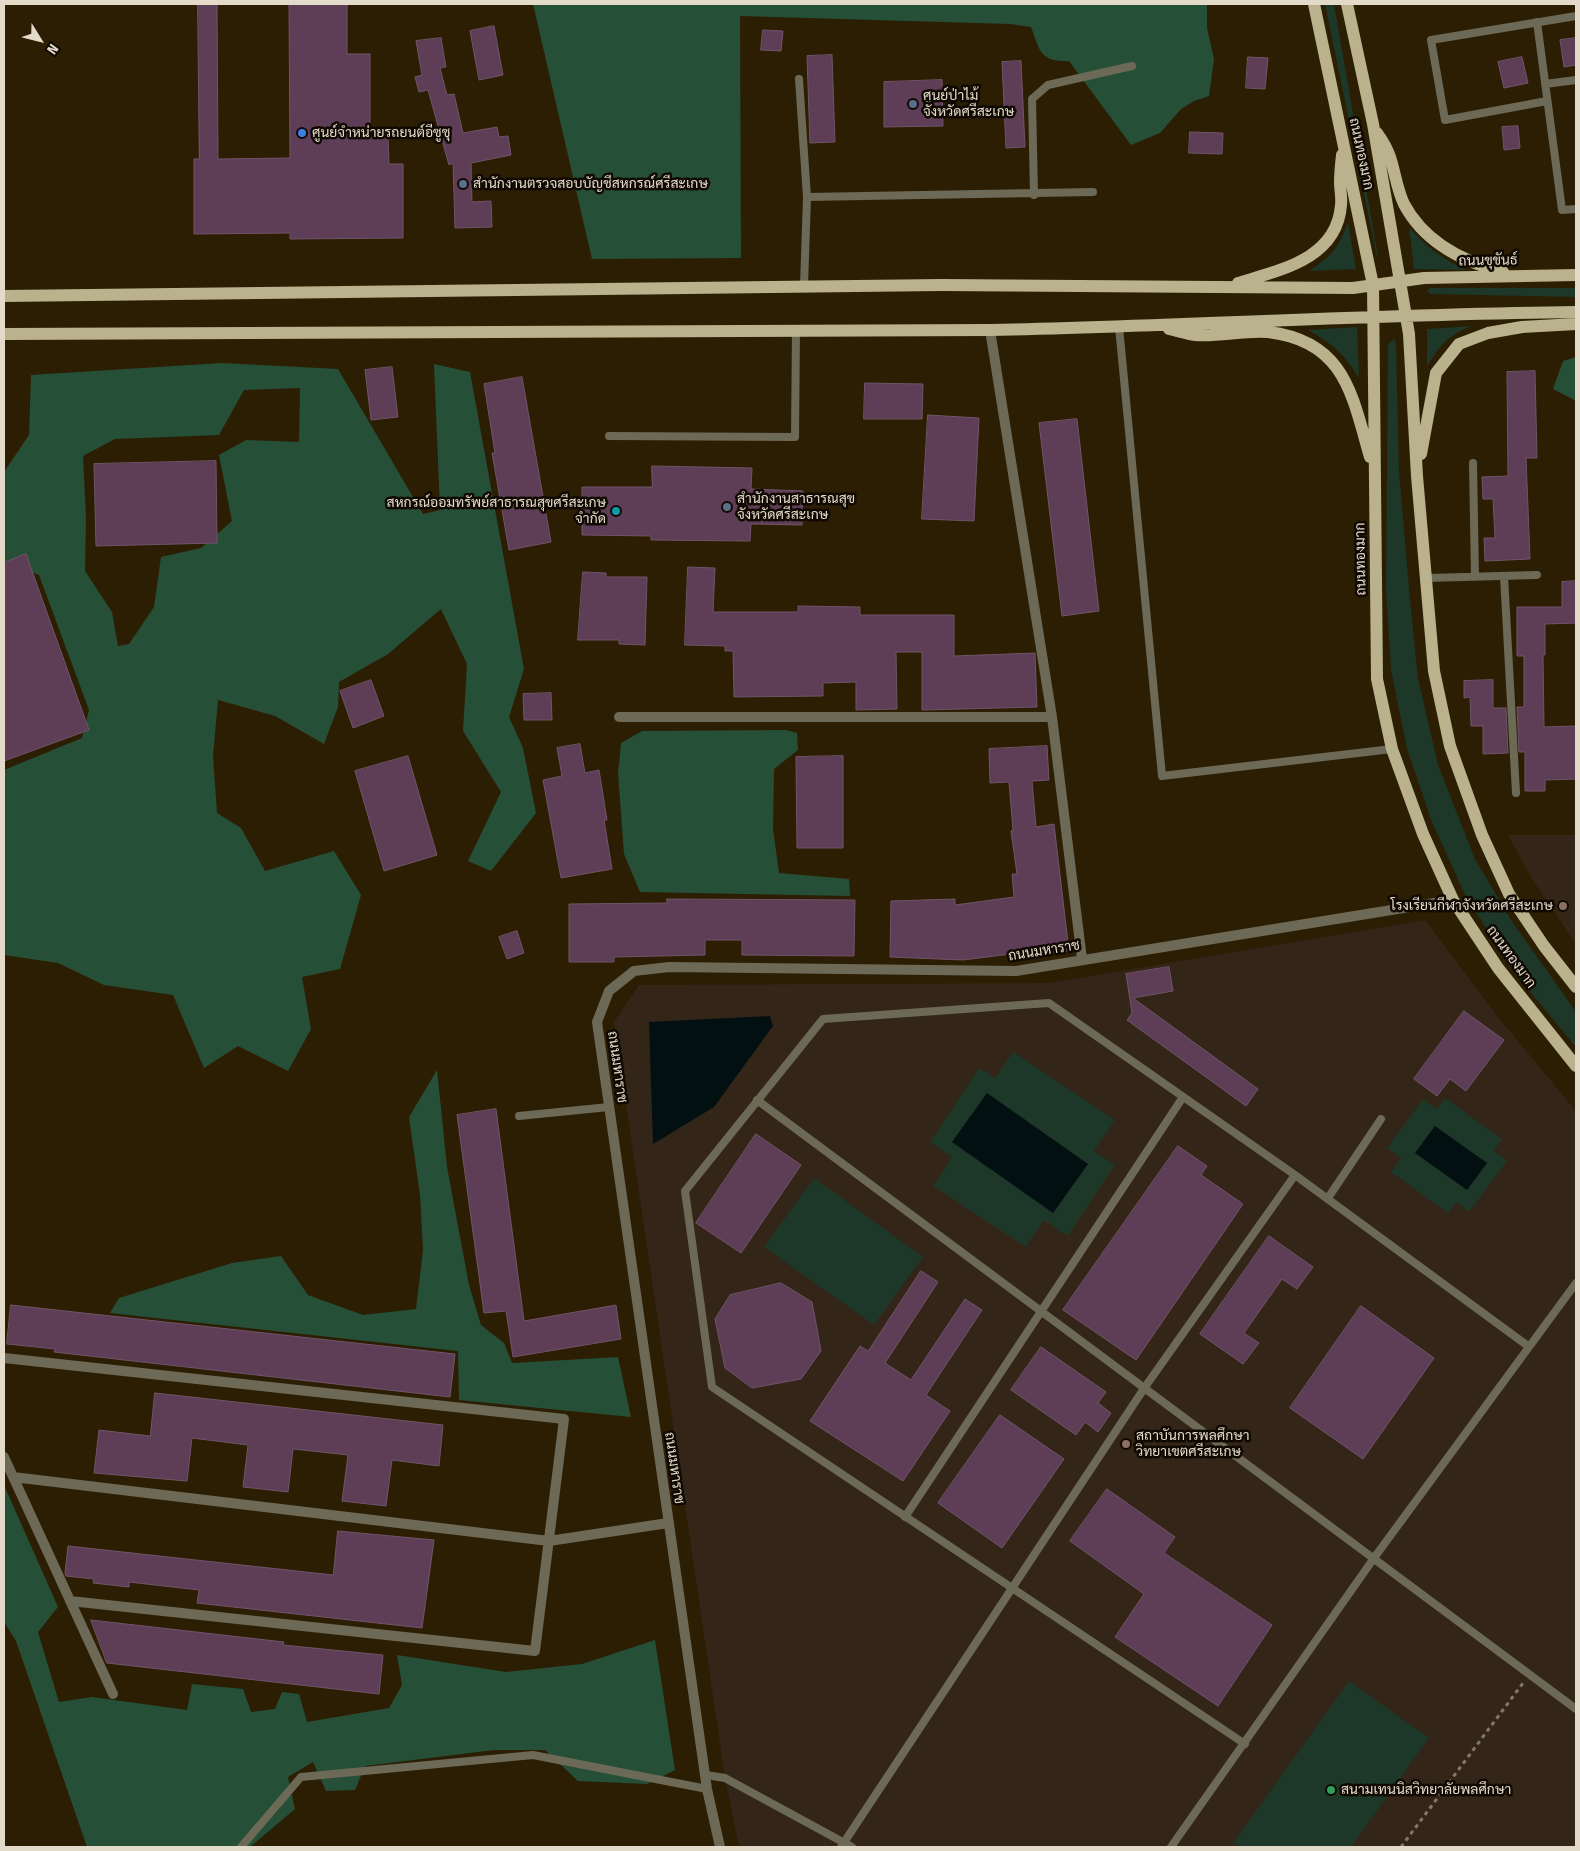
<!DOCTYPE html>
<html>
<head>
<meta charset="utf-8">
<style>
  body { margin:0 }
  #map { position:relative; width:1580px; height:1851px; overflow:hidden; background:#2c1e03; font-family:"Fira Sans Condensed",sans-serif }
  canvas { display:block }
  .frame { position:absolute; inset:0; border:5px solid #e3daca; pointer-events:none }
  .north { position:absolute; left:15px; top:15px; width:50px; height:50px; -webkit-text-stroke:4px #100902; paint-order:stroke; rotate:126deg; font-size:14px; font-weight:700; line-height:20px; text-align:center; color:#e3daca }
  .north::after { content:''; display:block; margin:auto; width:18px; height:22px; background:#e3daca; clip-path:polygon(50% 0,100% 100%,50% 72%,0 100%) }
</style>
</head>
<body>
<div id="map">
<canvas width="1580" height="1851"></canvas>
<div class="frame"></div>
<div class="north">N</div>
</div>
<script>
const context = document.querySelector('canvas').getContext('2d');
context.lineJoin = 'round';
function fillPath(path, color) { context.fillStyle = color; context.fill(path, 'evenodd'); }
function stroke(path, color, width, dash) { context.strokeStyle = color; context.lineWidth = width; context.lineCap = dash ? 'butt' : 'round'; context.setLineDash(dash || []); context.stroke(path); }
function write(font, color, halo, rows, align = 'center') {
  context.font = font + ' "Fira Sans Condensed",Sarabun,sans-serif'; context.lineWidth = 5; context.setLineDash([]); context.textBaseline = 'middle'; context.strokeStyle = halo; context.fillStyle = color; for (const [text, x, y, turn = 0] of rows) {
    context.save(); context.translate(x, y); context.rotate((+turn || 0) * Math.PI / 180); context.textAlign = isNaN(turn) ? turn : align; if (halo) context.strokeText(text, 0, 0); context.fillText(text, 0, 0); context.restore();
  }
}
fillPath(new Path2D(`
  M1508 835H1576V944L1532 879Z
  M1425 920 1498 1017 1576 1111V1847H739L725 1778 614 1022 639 985 1049 983Z`), '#332518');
fillPath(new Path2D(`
  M1325 4H1334L1378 257H1377Z
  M1348 222 1356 269 1309 271C1331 256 1339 248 1348 222Z
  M1409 227C1426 247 1442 258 1465 270L1414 269Z
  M1430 288H1576V297L1430 294 1427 291Z
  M1472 326C1448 335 1440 345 1427 367V329Z
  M1357 327 1359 378C1344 354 1333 344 1308 330Z
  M1394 339 1396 343 1399 471 1410 600 1418 678 1438 765 1475 859 1511 920 1576 1012V1047L1521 981 1467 899 1432 822 1407 749 1391 670 1386 590 1388 344Z
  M1013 1052 1115 1120 1094 1151 1115 1165 1068 1236 1044 1220 1026 1247 933 1186 952 1157 930 1142 979 1068 995 1078Z
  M1445 1098 1502 1139 1494 1151 1507 1161 1469 1212 1456 1202 1448 1213 1391 1172 1401 1158 1387 1148 1423 1099 1437 1109Z
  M814 1178 923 1257 874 1325 764 1247Z
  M1349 1681 1429 1738 1351 1847H1240L1233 1843Z`), '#1d3728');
fillPath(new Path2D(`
  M533 4H1207V28L1214 59 1209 96 1194 101 1181 109 1160 133 1131 145 1069 61C1040 62 1040 51 1031 27L1010 24 740 16 741 258 592 259Z
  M1576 357V401L1553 389 1563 361Z
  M222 363 338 369 423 514 440 510 434 364 470 372 524 669 509 717 523 748 536 813 491 871 468 861 501 792 463 731 467 664 441 609 388 654 339 682 338 707 324 744 275 716 218 700 213 756 217 813 241 828 265 871 334 851 361 895 340 969 302 977 311 1029 288 1071 238 1046 204 1068 173 995 104 985 58 963 4 955V770L82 738 89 710 39 575 4 561V472L29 435 31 375ZM300 388 299 442 246 440 219 455 232 521 201 548 161 557 154 607 129 644 118 646 112 612 85 571 86 517 83 456 115 439 219 435 244 390Z
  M786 730 797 733 798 750 774 769 773 829 779 873 849 879 850 896 640 892 624 854 618 773 621 743 642 731Z
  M437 1070 447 1167 469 1285 481 1325 504 1343 512 1363 618 1357 631 1417 459 1400 458 1351 110 1313 119 1298 232 1263 281 1256 308 1295 363 1315 416 1309 423 1250 420 1195 409 1117Z
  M4 1485 58 1607 38 1632 59 1702 92 1697 187 1710 192 1684 243 1689 251 1712 275 1709 282 1692 299 1694 307 1722 389 1708 402 1685 397 1655 506 1672 582 1664 655 1640 675 1770 647 1784 578 1781 545 1750H494L365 1766 355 1790 326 1791 313 1762 288 1777 295 1809 250 1847H87L16 1641 4 1622Z`), '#264f38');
fillPath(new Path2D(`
  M770 1016 773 1026 714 1107 653 1144 649 1022Z
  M987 1093 1088 1164 1053 1213 952 1142Z
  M1435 1126 1487 1163 1467 1190 1415 1153Z`), '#021012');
const building = new Path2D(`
  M198 4H217L218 159 290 158 289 4H347V54H370V137H388L389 164H403V238L290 239V233L194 234V159H199Z
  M494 26 503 75 479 80 470 31Z
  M763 30 783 31 781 51 761 50Z
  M441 38 446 67 440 68 447 95 454 94 463 133 497 127 499 137 508 136 511 155 471 163 472 202 491 201 492 227 455 228 453 163 449 165 428 90 419 92 415 77 422 75 416 41Z
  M1576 38V65L1564 67 1560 40Z
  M832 55 835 142 810 143 807 56Z
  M1248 57 1268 58 1265 89 1246 88Z
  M1522 57 1528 83 1504 88 1498 62Z
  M1021 61 1025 147 1006 148 1002 62Z
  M942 80 943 126 884 127V82Z
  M1518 126 1520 148 1504 150 1502 127Z
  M1190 132 1223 133 1222 154 1189 153Z
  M392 367 398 417 371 420 365 370Z
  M1535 371 1537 458H1526L1530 559 1485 561 1484 538H1495L1493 499H1483L1482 477 1508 476 1507 372Z
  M522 377 551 542 509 550 492 453H495L484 384Z
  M865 383 923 384 922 419H864Z
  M928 415 979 418 974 521 922 519Z
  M1077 419 1099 611 1062 616 1039 423Z
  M216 461 217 543 96 546 94 464Z
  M652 466 752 468 751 489 803 491 802 525 751 524 750 541 651 540V536L582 535V487H652Z
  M26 554 89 730 4 761V563Z
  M688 567 715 568 713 612H798V606L860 607V615H954V656L1035 653 1037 707 922 710V652H896L897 709 856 710V682L823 683V696L734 697 733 651H725V646L685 645Z
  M583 572 606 573V577H647L645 645 619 644V640H578Z
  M1576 581V623L1545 624V655H1543L1544 727 1576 726V779L1545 780V791H1525V752H1519L1517 707H1524V656H1517V607H1562V582Z
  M371 680 384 716 353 728 340 691Z
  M1493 680V708H1506L1508 753 1483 754V726H1471L1470 697 1464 698V681Z
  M551 693 552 720H524L523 694Z
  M580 744 585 773 599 770 607 820H604L612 869 561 878 543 780 562 776 557 748Z
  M1047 746 1049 780 1032 781 1036 827 1054 824 1069 951 1011 958V954L963 960 890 957 891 901 955 899V905L1014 897 1012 874H1017L1011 831 1013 830 1009 782 990 783 989 749Z
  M408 756 437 855 384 871 355 771Z
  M843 756V848H797L796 757Z
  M667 899 855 900 854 956 742 955V940H705V955L614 957V962H569V904L667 903Z
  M517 931 524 953 507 959 499 937Z
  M1169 967 1173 991 1133 998 1258 1089 1246 1106 1127 1020 1132 1013 1126 974Z
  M1464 1011 1504 1040 1466 1091 1450 1079 1437 1096 1414 1079Z
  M496 1109 524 1321 616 1305 621 1339 513 1357 506 1311 484 1313 457 1115Z
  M756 1134 801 1165 741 1253 696 1223Z
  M1178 1146 1207 1166 1201 1175 1243 1204 1136 1360 1063 1310Z
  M1269 1236 1313 1267 1297 1289 1282 1279 1244 1333 1259 1343 1243 1364 1200 1334Z
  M921 1271 938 1282 885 1363 911 1380 965 1299 982 1310 926 1395 950 1411 903 1481 810 1421 860 1346 868 1351Z
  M781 1283 812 1302 821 1351 801 1379 752 1388 725 1368 715 1319 730 1295Z
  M11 1305 455 1354 450 1397 54 1352 55 1349 7 1344Z
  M1361 1306 1434 1358 1363 1459 1290 1408Z
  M1041 1347 1106 1392 1098 1403 1111 1413 1098 1432 1085 1422 1076 1435 1011 1390Z
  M155 1393 443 1425 439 1466 392 1460 386 1506 342 1501 348 1455 293 1449 288 1492 243 1487 248 1445 192 1438 187 1481 94 1473 99 1430 150 1436Z
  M1000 1415 1064 1459 1002 1548 938 1503Z
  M1107 1489 1175 1537 1164 1553 1272 1625 1218 1706 1115 1637 1144 1594 1070 1541Z
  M338 1531 434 1540 422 1628 197 1603 199 1590 129 1582V1587L93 1583 94 1579 66 1576 65 1573 68 1546 333 1575Z
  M91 1620 284 1642 283 1645 383 1655 379 1694 107 1663Z`);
fillPath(building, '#5e3d56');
stroke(building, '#705569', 1);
stroke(new Path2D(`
  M1401 1847 1523 1683`), '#847963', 3, [4, 4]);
stroke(new Path2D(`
  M1537 22 1562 210 1576 209
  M799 79 807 197 804 286
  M1545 84 1576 80
  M1547 101 1445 120 1431 40 1576 16
  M1034 195 1032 99 1048 85 1132 66
  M807 197 1093 192
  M1119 327 1162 776 1392 749
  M609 436 795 437 796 330
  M1473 463 1475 577
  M1504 576 1516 793
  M1426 578 1537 575
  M757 1100 1576 1709
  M519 1116 609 1107
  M1328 1198 1381 1119
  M905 1517 1183 1097
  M1245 1744 712 1387 685 1191 823 1019 1049 1003 1295 1175 1528 1346
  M706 1775 725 1778 852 1847
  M241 1847 301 1777 533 1755 707 1789
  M841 1847 1145 1387 1295 1175
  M1171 1847 1374 1558 1576 1283`), '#6c6957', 8);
stroke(new Path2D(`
  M990 330 1052 717 1082 959
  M619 717H1052
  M4 1358 564 1419 535 1651 70 1601
  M4 1457 113 1694
  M13 1477 549 1541 668 1523
  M720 1847 707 1789 597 1022 609 991 634 971 669 967 1016 971 1453 900`), '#6c6957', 10);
stroke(new Path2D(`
  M1314 4 1373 285 1377 679 1392 749 1423 834 1453 900 1498 968 1576 1066
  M1347 4 1373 124 1409 334 1417 476 1434 671 1450 746 1482 835 1509 894 1544 946 1576 987
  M1377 133C1382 140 1387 148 1390 157 1395 172 1397 190 1404 204 1424 242 1464 262 1503 272
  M1238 283C1280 270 1337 259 1341 205 1342 198 1340 190 1340 182 1340 173 1341 164 1342 155
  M4 296 942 285 1353 288 1424 278 1576 275
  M1169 329C1178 331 1187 334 1195 335 1219 337 1244 330 1268 332 1345 341 1352 395 1370 457
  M4 334 990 330C1186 326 1381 314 1576 312
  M1421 454 1436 373 1459 344 1488 333 1522 327 1576 324`), '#b9b28d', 12);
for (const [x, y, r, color] of [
  [913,104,5,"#5c6f8a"],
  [302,133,5,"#3f7fe0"],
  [463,184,5,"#5c6f8a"],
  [727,507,5,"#5c6f8a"],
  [616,511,5,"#0f9aa8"],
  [1563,906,5,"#8d6e63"],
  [1126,1444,5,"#8d6e63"],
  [1331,1790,5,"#2e9e5b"]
]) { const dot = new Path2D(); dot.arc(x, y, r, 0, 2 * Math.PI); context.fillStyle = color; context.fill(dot); stroke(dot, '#100902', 2); }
write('14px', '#e3daca', '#100902', [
  ["ศูนย์ป่าไม้",923,96],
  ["จังหวัดศรีสะเกษ",923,112],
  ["ศูนย์จำหน่ายรถยนต์อีซูซุ",312,133],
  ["สำนักงานตรวจสอบบัญชีสหกรณ์ศรีสะเกษ",473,184],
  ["สำนักงานสาธารณสุข",737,499],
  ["จังหวัดศรีสะเกษ",737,515],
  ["สหกรณ์ออมทรัพย์สาธารณสุขศรีสะเกษ",606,503,"right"],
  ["จำกัด",606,519,"right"],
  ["โรงเรียนกีฬาจังหวัดศรีสะเกษ",1553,906,"right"],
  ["สถาบันการพลศึกษา",1136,1436],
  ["วิทยาเขตศรีสะเกษ",1136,1452],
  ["สนามเทนนิสวิทยาลัยพลศึกษา",1341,1790]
], 'left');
write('14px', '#e3daca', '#100902', [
  ["ถนนทองมาก",1361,154,78],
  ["ถนนขุขันธ์",1488,261,-1],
  ["ถนนทองมาก",1361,559,-91],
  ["ถนนมหาราช",1044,951,-9],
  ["ถนนทองมาก",1511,957,54],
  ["ถนนมหาราช",617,1067,82],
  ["ถนนมหาราช",674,1468,82]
]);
</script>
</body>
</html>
